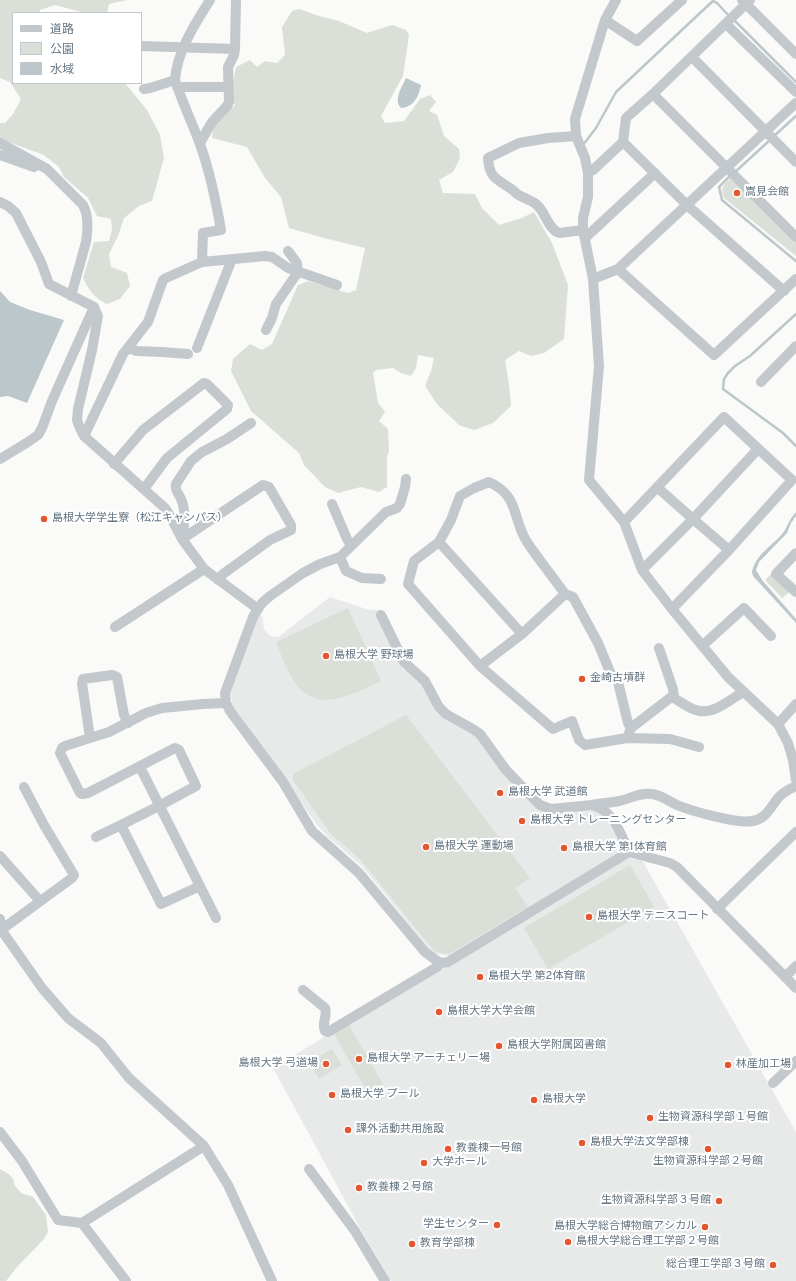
<!DOCTYPE html>
<html>
<head>
<meta charset="utf-8">
<style>
  body { margin:0 }
  #map { position:relative; width:796px; height:1281px; overflow:hidden; background:#fafaf8; font-family:Overpass,"Noto Sans JP",sans-serif }
  canvas { display:block }
  .legend { position:absolute; left:12px; top:12px; width:130px; height:72px; box-sizing:border-box; background:#fff; border:1px solid #c1c8cd; margin:0; padding:5px 7px; list-style:none; font-size:12px; color:#657683 }
  .legend li { display:flex; align-items:center; gap:8px; height:20px }
  .legend b { width:20px; border:1px solid #c1c8cd }
</style>
</head>
<body>
<div id="map">
<canvas width="796" height="1281"></canvas>
<ul class="legend">
<li><b style="height:5px;background:#c3c8cc"></b>道路</li>
<li><b style="height:11px;background:#dadfd7"></b>公園</li>
<li><b style="height:11px;background:#bbc7cb"></b>水域</li>
</ul>
</div>
<script>
const context = document.querySelector('canvas').getContext('2d');
context.lineJoin = 'round';
function fillPath(path, color) { context.fillStyle = color; context.fill(path, 'evenodd'); }
function stroke(path, color, width, dash) { context.strokeStyle = color; context.lineWidth = width; context.lineCap = dash ? 'butt' : 'round'; context.setLineDash(dash || []); context.stroke(path); }
function write(font, color, halo, rows, align = 'center') {
  context.font = font + ' Overpass,"Noto Sans JP",sans-serif'; context.lineWidth = 4; context.setLineDash([]); context.textBaseline = 'middle'; context.strokeStyle = halo; context.fillStyle = color; for (const [text, x, y, turn = 0] of rows) {
    context.save(); context.translate(x, y); context.rotate((+turn || 0) * Math.PI / 180); context.textAlign = isNaN(turn) ? turn : align; if (halo) context.strokeText(text, 0, 0); context.fillText(text, 0, 0); context.restore();
  }
}
fillPath(new Path2D(`
  M330 597 369 610H380V622L395 655 403 669 418 678 424 686 473 733 539 810 592 809 601 814 612 828 623 849V851L449 956 436 954 431 951 362 866 328 837 317 825 233 706 230 692 257 619 262 615 264 629 270 636 278 637Z
  M628 858 642 860 796 1132V1281H391L360 1228 273 1068 437 969Z`), '#e8e9e9');
fillPath(new Path2D(`
  M0 0H127L109 4 107 13H85L55 5 40 10V13H13V83H125L147 110 160 135 164 158 152 201 139 206 124 218 118 236 109 254 111 267 127 273 130 286 120 299 107 304C94 297 89 291 83 278L94 242 109 241 112 230 111 219 97 216 88 198 64 177 59 167 44 155 0 139V123H5L13 114 21 99 10 82 0 78Z
  M299 9 319 16 339 21 367 33 392 25 406 30 409 35 403 76 381 116 385 123 404 121 420 99 430 95 436 102 429 111 437 115 444 136 459 149 460 158 453 172 439 180 443 193 475 194 482 208 499 225 522 218 534 212 552 243 568 285 564 339 544 353 531 356 519 351 505 360 509 384 511 406 493 423 474 430 459 425 437 404 425 386 431 371 434 358 418 355 416 368 411 376 401 373 393 368 376 370 373 373 378 403 385 412 379 421 388 429 389 451 387 457V487L379 492 361 487 338 493 325 487 304 465 299 453 251 411 231 371 233 359 250 344 262 350 272 344 298 285 308 281 348 293 356 290 365 248 324 238 289 228 281 197 265 178 247 147 212 138 214 122 235 105 231 92 236 67 250 60 257 67 265 61 277 63 285 55 282 27 292 11Z
  M731 178 796 242V256L724 198C720 188 723 185 731 178Z
  M771 574 790 592 782 598 765 580Z
  M348 608 381 681C345 698 311 717 288 671 283 662 280 651 276 642Z
  M406 715 530 878 515 888 528 907 449 954 435 952 360 859 331 834 293 780V774Z
  M630 865 654 907 548 969 524 928Z
  M349 1025 383 1084 368 1093 334 1034Z
  M332 1049 342 1065 319 1079 309 1062Z
  M0 1169 9 1174 13 1179 15 1186 21 1193 33 1197 46 1215 48 1232 44 1239 17 1267 6 1281H0Z`), '#dadfd7');
fillPath(new Path2D(`
  M406 78 421 85C419 96 414 107 401 108 393 100 402 87 406 78Z
  M0 291 10 302 30 310 64 320 27 403 8 396 0 397Z
  M796 512V516L791 523 787 533 759 562 756 570 762 580 796 619V623L753 576 752 572C756 554 772 546 783 533 788 526 789 519 796 512Z`), '#bbc7cb');
stroke(new Path2D(`
  M734 20 796 82
  M774 136 796 116
  M583 145 596 128 616 92 700 13 713 1 717 3 730 17
  M734 173 770 140
  M730 176 719 187 722 200 796 261
  M796 314 750 356 735 366 728 373 724 379 723 389 783 433 796 446`), '#bbc7cb', 2.5);
stroke(new Path2D(`
  M616 0 605 20 575 119 576 136 585 158 588 173V197L583 218V230L593 279 599 366 589 480 624 522 642 570 672 609 728 677 778 724 788 743 793 760 796 780
  M742 0 796 54
  M750 0 653 94 796 237
  M605 20 637 41 682 0
  M726 24 796 92
  M141 46 235 49
  M692 57 796 162
  M177 87H228
  M144 89 150 88 175 80
  M653 94 626 118 623 142 687 205 784 291
  M576 136 548 138 519 143 488 158C489 177 496 179 510 188 513 190 515 192 517 194 523 198 531 200 536 204 546 212 547 228 559 233L583 230
  M0 143 47 169 83 205C89 216 88 230 86 242L71 296
  M200 143 212 122 227 106 229 102 228 67 234 55 235 49 236 0
  M0 155 34 167
  M588 173 593 170 623 142
  M0 202 8 206 16 213 41 262 49 284 94 307 98 316 92 350 78 409 77 420 79 426 84 436 165 508 169 514 182 539 204 569 258 609 253 617 225 693 226 703 230 711 283 782 312 831 359 873 425 952 440 963 448 962 629 852 670 863 677 867 796 988
  M585 238 655 173
  M202 262 203 233 221 230C216 201 210 172 200 144 192 122 182 102 175 80 177 51 195 24 210 0
  M618 269 714 355 796 279
  M593 279 618 269 796 103
  M266 330 272 318 276 304 298 272 297 263 288 251
  M128 348 137 351 162 352 188 354
  M197 348 232 259
  M761 382 796 346
  M84 436 123 354 148 322 163 280 166 278 202 262 265 256 272 257 288 268 337 285
  M0 459 28 442 38 435 42 428 52 401 94 307
  M114 464 143 430 204 383 207 384 228 405 227 409 167 458 144 489
  M658 488 693 519 758 449
  M332 504 347 539 351 545
  M624 522 724 417 792 480 729 550 672 609
  M182 539 263 485 269 487 291 525V530L270 540 223 574 218 580
  M182 539C184 528 186 509 181 499 179 493 174 491 176 484L191 461 202 452 227 439 251 423
  M439 542 522 634
  M796 553 776 574 796 592
  M340 557 346 571 362 578 381 579
  M642 570 693 519 729 550
  M258 609 262 603 270 596 303 573 320 564 340 557 386 512 397 508 400 504 405 487 406 479
  M381 615 404 662 425 681 439 707 446 714 473 729 480 734 506 770 540 805 551 809 592 805C613 809 621 835 629 852
  M115 627 204 569
  M702 646 744 608 771 636
  M659 648 673 689 674 698
  M480 666 522 634 565 594
  M778 724 796 704
  M631 728 628 723 618 682 610 672 598 643 573 597 565 594C553 577 539 560 527 542 512 519 520 496 489 482L474 488 460 496 451 520 439 542 414 561 408 584 480 666 553 729 572 721 579 740 585 745 627 738 631 728 670 698H674C681 702 688 708 696 710 712 716 730 700 743 692
  M90 738 109 732 146 713 162 708 203 704 226 703
  M627 738 670 739 699 747
  M140 767 216 918
  M592 805C601 803 610 803 619 801 630 799 640 792 652 794 661 795 669 801 677 805 691 811 738 824 752 821 766 819 770 808 778 798 783 792 790 789 796 786
  M121 825 159 806 196 786 179 750 175 748 88 793 82 794 80 793 60 753 62 748 65 746 90 738 82 683 83 679 112 675 117 677 124 715 128 723
  M96 837 121 825 161 904 200 886
  M0 856 40 901
  M717 909 796 832
  M0 919V920
  M0 928 42 988 68 1018 101 1043 129 1078 204 1146 228 1185 272 1281
  M1 930 72 878 74 875 44 825 24 787
  M785 977 796 966
  M303 990 325 1008C328 1016 321 1023 325 1031L328 1032 437 967 440 963
  M773 1083 796 1061
  M0 1132 22 1161 58 1220 82 1223 204 1146
  M309 1169 355 1231 385 1281
  M82 1223 126 1281`), '#c3c8cc', 10);
for (const [x, y, r, color] of [
  [737,193,4,"#e4572e"],
  [44,519,4,"#e4572e"],
  [326,656,4,"#e4572e"],
  [582,679,4,"#e4572e"],
  [500,793,4,"#e4572e"],
  [522,821,4,"#e4572e"],
  [426,847,4,"#e4572e"],
  [564,848,4,"#e4572e"],
  [589,917,4,"#e4572e"],
  [480,977,4,"#e4572e"],
  [439,1012,4,"#e4572e"],
  [499,1046,4,"#e4572e"],
  [359,1059,4,"#e4572e"],
  [326,1064,4,"#e4572e"],
  [728,1065,4,"#e4572e"],
  [332,1095,4,"#e4572e"],
  [534,1100,4,"#e4572e"],
  [650,1118,4,"#e4572e"],
  [348,1130,4,"#e4572e"],
  [582,1143,4,"#e4572e"],
  [448,1149,4,"#e4572e"],
  [708,1149,4,"#e4572e"],
  [424,1163,4,"#e4572e"],
  [359,1188,4,"#e4572e"],
  [719,1201,4,"#e4572e"],
  [497,1225,4,"#e4572e"],
  [705,1227,4,"#e4572e"],
  [568,1242,4,"#e4572e"],
  [412,1244,4,"#e4572e"],
  [773,1265,4,"#e4572e"]
]) { const dot = new Path2D(); dot.arc(x, y, r, 0, 2 * Math.PI); context.fillStyle = color; context.fill(dot); stroke(dot, '#fff', 1.5); }
write('11px', '#657683', '#fff', [
  ["嵩見会館",745,193],
  ["島根大学学生寮（松江キャンパス）",52,519],
  ["島根大学 野球場",334,656],
  ["金崎古墳群",590,679],
  ["島根大学 武道館",508,793],
  ["島根大学 トレーニングセンター",530,821],
  ["島根大学 運動場",434,847],
  ["島根大学 第1体育館",572,848],
  ["島根大学 テニスコート",597,917],
  ["島根大学 第2体育館",488,977],
  ["島根大学大学会館",447,1012],
  ["島根大学附属図書館",507,1046],
  ["島根大学 アーチェリー場",367,1059],
  ["島根大学 弓道場",318,1064,"right"],
  ["林産加工場",736,1065],
  ["島根大学 プール",340,1095],
  ["島根大学",542,1100],
  ["生物資源科学部１号館",658,1118],
  ["課外活動共用施設",356,1130],
  ["島根大学法文学部棟",590,1143],
  ["教養棟一号館",456,1149],
  ["生物資源科学部２号館",708,1162,"center"],
  ["大学ホール",432,1163],
  ["教養棟２号館",367,1188],
  ["生物資源科学部３号館",711,1201,"right"],
  ["学生センター",489,1225,"right"],
  ["島根大学総合博物館アシカル",697,1227,"right"],
  ["島根大学総合理工学部２号館",576,1242],
  ["教育学部棟",420,1244],
  ["総合理工学部３号館",765,1265,"right"]
], 'left');
</script>
</body>
</html>
